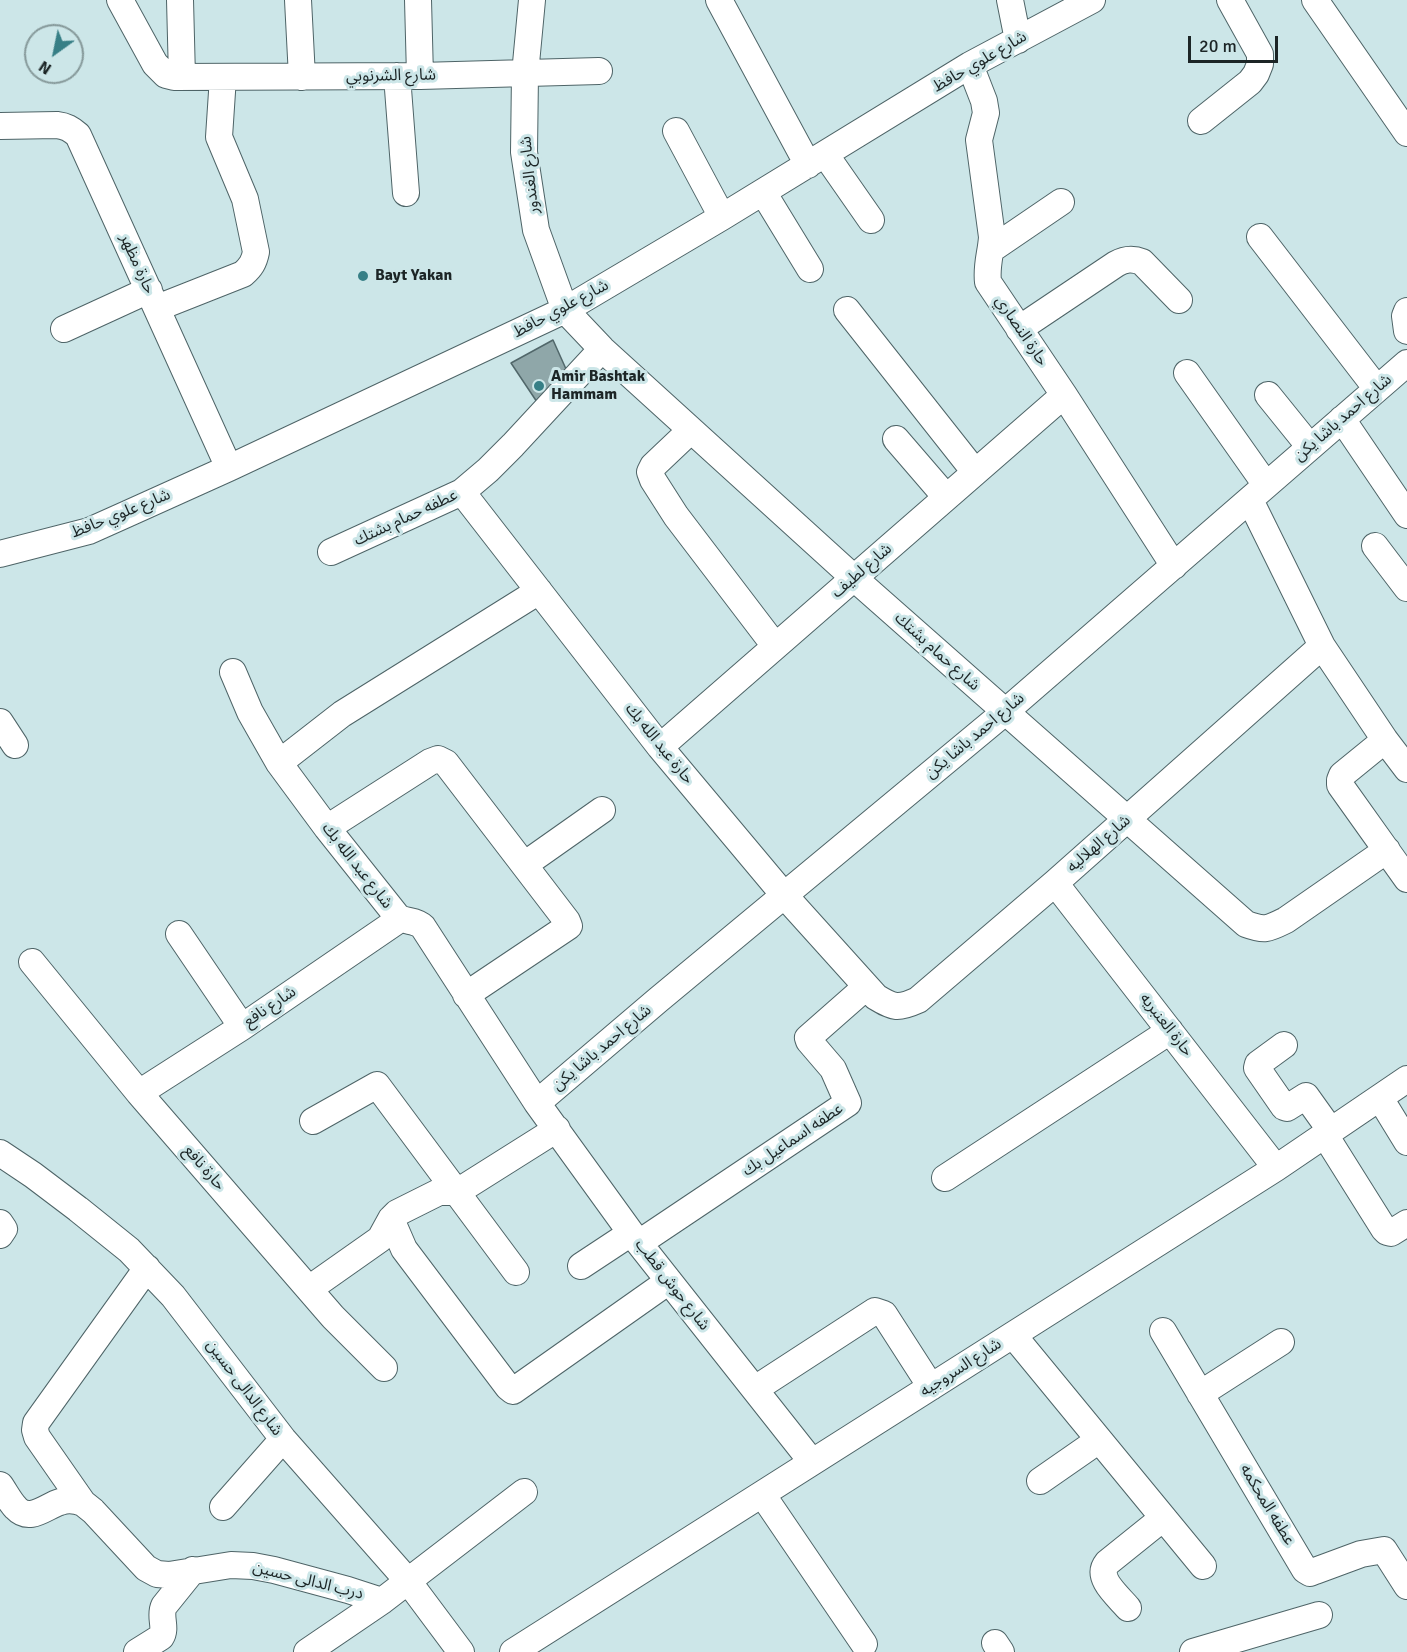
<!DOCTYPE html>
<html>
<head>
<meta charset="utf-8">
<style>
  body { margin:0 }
  #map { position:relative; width:1407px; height:1652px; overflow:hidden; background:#cce6e8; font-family:Signika,sans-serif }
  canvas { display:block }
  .north { position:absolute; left:24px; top:24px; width:60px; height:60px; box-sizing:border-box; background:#cce6e8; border:2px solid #86999a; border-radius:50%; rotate:213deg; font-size:16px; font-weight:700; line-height:24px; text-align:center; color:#1c2526 }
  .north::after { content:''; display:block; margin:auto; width:21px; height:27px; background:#377f86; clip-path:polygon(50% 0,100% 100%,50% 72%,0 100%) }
  .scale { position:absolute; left:1188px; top:36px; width:90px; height:27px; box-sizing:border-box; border:3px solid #1c2526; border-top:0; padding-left:8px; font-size:18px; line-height:21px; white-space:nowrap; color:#1c2526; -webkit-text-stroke:4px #cce6e8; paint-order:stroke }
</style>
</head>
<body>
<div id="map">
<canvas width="1407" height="1652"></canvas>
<div class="north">N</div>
<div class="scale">20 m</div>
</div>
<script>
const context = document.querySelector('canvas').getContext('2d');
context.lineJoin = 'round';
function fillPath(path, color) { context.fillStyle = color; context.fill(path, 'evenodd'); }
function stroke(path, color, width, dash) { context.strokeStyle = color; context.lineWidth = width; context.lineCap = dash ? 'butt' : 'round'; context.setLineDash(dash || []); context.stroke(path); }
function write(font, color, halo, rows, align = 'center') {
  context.font = font + ' Signika,"Noto Sans Arabic",sans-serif'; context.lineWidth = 6; context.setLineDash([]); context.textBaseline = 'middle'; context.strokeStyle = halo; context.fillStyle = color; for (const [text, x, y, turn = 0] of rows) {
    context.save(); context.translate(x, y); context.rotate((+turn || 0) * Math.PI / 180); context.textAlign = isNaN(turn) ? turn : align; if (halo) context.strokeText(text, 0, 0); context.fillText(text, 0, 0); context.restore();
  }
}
const building = new Path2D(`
  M553 340 566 369 537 402 511 363Z`);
fillPath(building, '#8fa7a9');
stroke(building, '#51676a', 1.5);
const minor = new Path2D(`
  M120 0 155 64 166 75 174 77 420 76 599 71
  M180 0 182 77
  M298 0 302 77
  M418 0 420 76
  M532 0 525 74 524 152 536 230 565 310 602 349 854 578 1246 924C1265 931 1268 929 1286 920L1387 850
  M719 0 808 165
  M1010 0 1018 40
  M1315 0 1407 133
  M970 65 984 101 986 113 979 140 992 237C991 253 986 265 988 282L1064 395 1174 566
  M397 76 406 193
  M1201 121 1250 82 1256 74 1260 64V54L1230 0
  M0 126 57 125C66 126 71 129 78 135L229 468
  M676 131 722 217
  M825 154 871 220
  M763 192 810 269
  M1260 237 1377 389
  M992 249 1061 202
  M157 308 243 274C251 267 254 262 256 252L245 199 219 137 223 77
  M847 310 975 472
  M1407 311 1405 316 1407 331
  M64 329 149 290
  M1019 329 1116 264C1125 259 1132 258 1142 262L1179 300
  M1187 373 1266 485
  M1268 395 1310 447
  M1342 419 1407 515
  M691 430 653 466 650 472 653 480 676 516 775 646
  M896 439 946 497
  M462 492 660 747 784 895 876 997C894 1008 898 1009 918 1000L1055 883 1322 646
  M1250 500 1322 646 1385 740 1407 769
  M1375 546 1407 588
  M331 552 462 492 488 470 513 445 602 349
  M0 554 89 531 127 514 229 468 565 310 722 217 970 65 1092 0
  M233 672 250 712 279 763 327 828 397 916C405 923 415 919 423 927L537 1103 631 1233 812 1462
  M0 722 15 745
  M1385 740 1342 775 1340 780V785L1407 879
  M660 747 1064 395
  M279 763 342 714 539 591
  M327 828 430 762 438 759 446 763 567 921 569 926 466 995
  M524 865 602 810
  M1055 883 1276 1168
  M179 934 242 1027
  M32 962 139 1093 333 1317 384 1368
  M1284 1045 1258 1064 1257 1068 1284 1107 1287 1108 1306 1096 1331 1131
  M139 1093 242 1027 400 919
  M1380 1098 1407 1142
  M537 1103 658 1000 1005 712 1407 363
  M313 1121 377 1085 516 1272
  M1325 1135 1384 1229 1387 1232 1391 1233 1407 1223
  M0 1153 33 1175 78 1209 129 1250 173 1296 283 1439 408 1581 461 1652
  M945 1178 1170 1031
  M391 1219 404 1249 508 1387 513 1391 669 1281
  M0 1223 4 1229 0 1235
  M639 1243 848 1103 833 1069 809 1041 808 1038 866 987
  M581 1266 631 1233
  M147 1268 36 1423 35 1430 37 1437 83 1503 93 1511 146 1568 157 1574 169 1575 231 1565 253 1566 274 1570 348 1590 382 1601
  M309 1289 380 1239 391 1219 397 1213 439 1192H457L557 1129
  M1163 1331 1305 1570 1310 1573 1315 1571 1361 1554 1384 1550 1407 1586
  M1013 1335 1203 1566
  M755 1389 875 1311 884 1314 931 1387
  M1200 1394 1281 1342
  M1040 1481 1099 1440
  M0 1485C5 1492 10 1502 16 1508 30 1523 46 1506 60 1502 68 1499 75 1500 83 1503
  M762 1494 864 1644
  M223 1507 283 1439
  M1128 1608C1118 1596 1095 1578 1107 1563L1163 1518
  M995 1643 1001 1652
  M137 1652 161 1637C167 1628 159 1616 164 1606L193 1570
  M307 1652 382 1601 524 1492
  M513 1652 1276 1168 1407 1079
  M1193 1652 1319 1615`);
stroke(minor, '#4e6467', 28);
stroke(minor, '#fff', 26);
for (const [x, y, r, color] of [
  [363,276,6,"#377f86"],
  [539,386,6,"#377f86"]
]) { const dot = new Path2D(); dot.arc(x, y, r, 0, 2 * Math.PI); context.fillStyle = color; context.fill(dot); stroke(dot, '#cce6e8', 2); }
write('16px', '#1c2526', '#cce6e8', [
  ["شارع علوي حافظ",980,62,-30],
  ["شارع الشرنوبي",391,76,-1],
  ["شارع الغندور",530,175,-96],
  ["حارة مظهر",137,264,66],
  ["شارع علوي حافظ",561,309,-28],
  ["حارة النصاري",1021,331,56],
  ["شارع احمد باشا يكن",1343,418,-41],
  ["شارع علوي حافظ",121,514,-22],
  ["عطفه حمام بشتك",406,518,-25],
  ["شارع لطيف",862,571,-41],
  ["شارع حمام بشتك",937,652,42],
  ["شارع احمد باشا يكن",975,736,-40],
  ["حارة عبد الله بك",659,744,51],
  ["شارع الهلاليه",1099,844,-41],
  ["شارع عبد الله بك",357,866,52],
  ["شارع نافع",270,1007,-34],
  ["حارة العنبريه",1166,1025,52],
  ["شارع احمد باشا يكن",602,1048,-40],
  ["عطفه اسماعيل بك",793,1140,-34],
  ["حارة نافع",204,1168,49],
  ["شارع حوش قطب",672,1285,52],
  ["شارع السروجيه",961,1368,-33],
  ["شارع الدالى حسين",244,1388,53],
  ["عطفه المحكمه",1267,1505,59],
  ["درب الدالى حسين",308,1581,14]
]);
write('bold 16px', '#1c2526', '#cce6e8', [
  ["Bayt Yakan",375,276],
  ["Amir Bashtak",551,377],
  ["Hammam",551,395]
], 'left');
</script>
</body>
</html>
